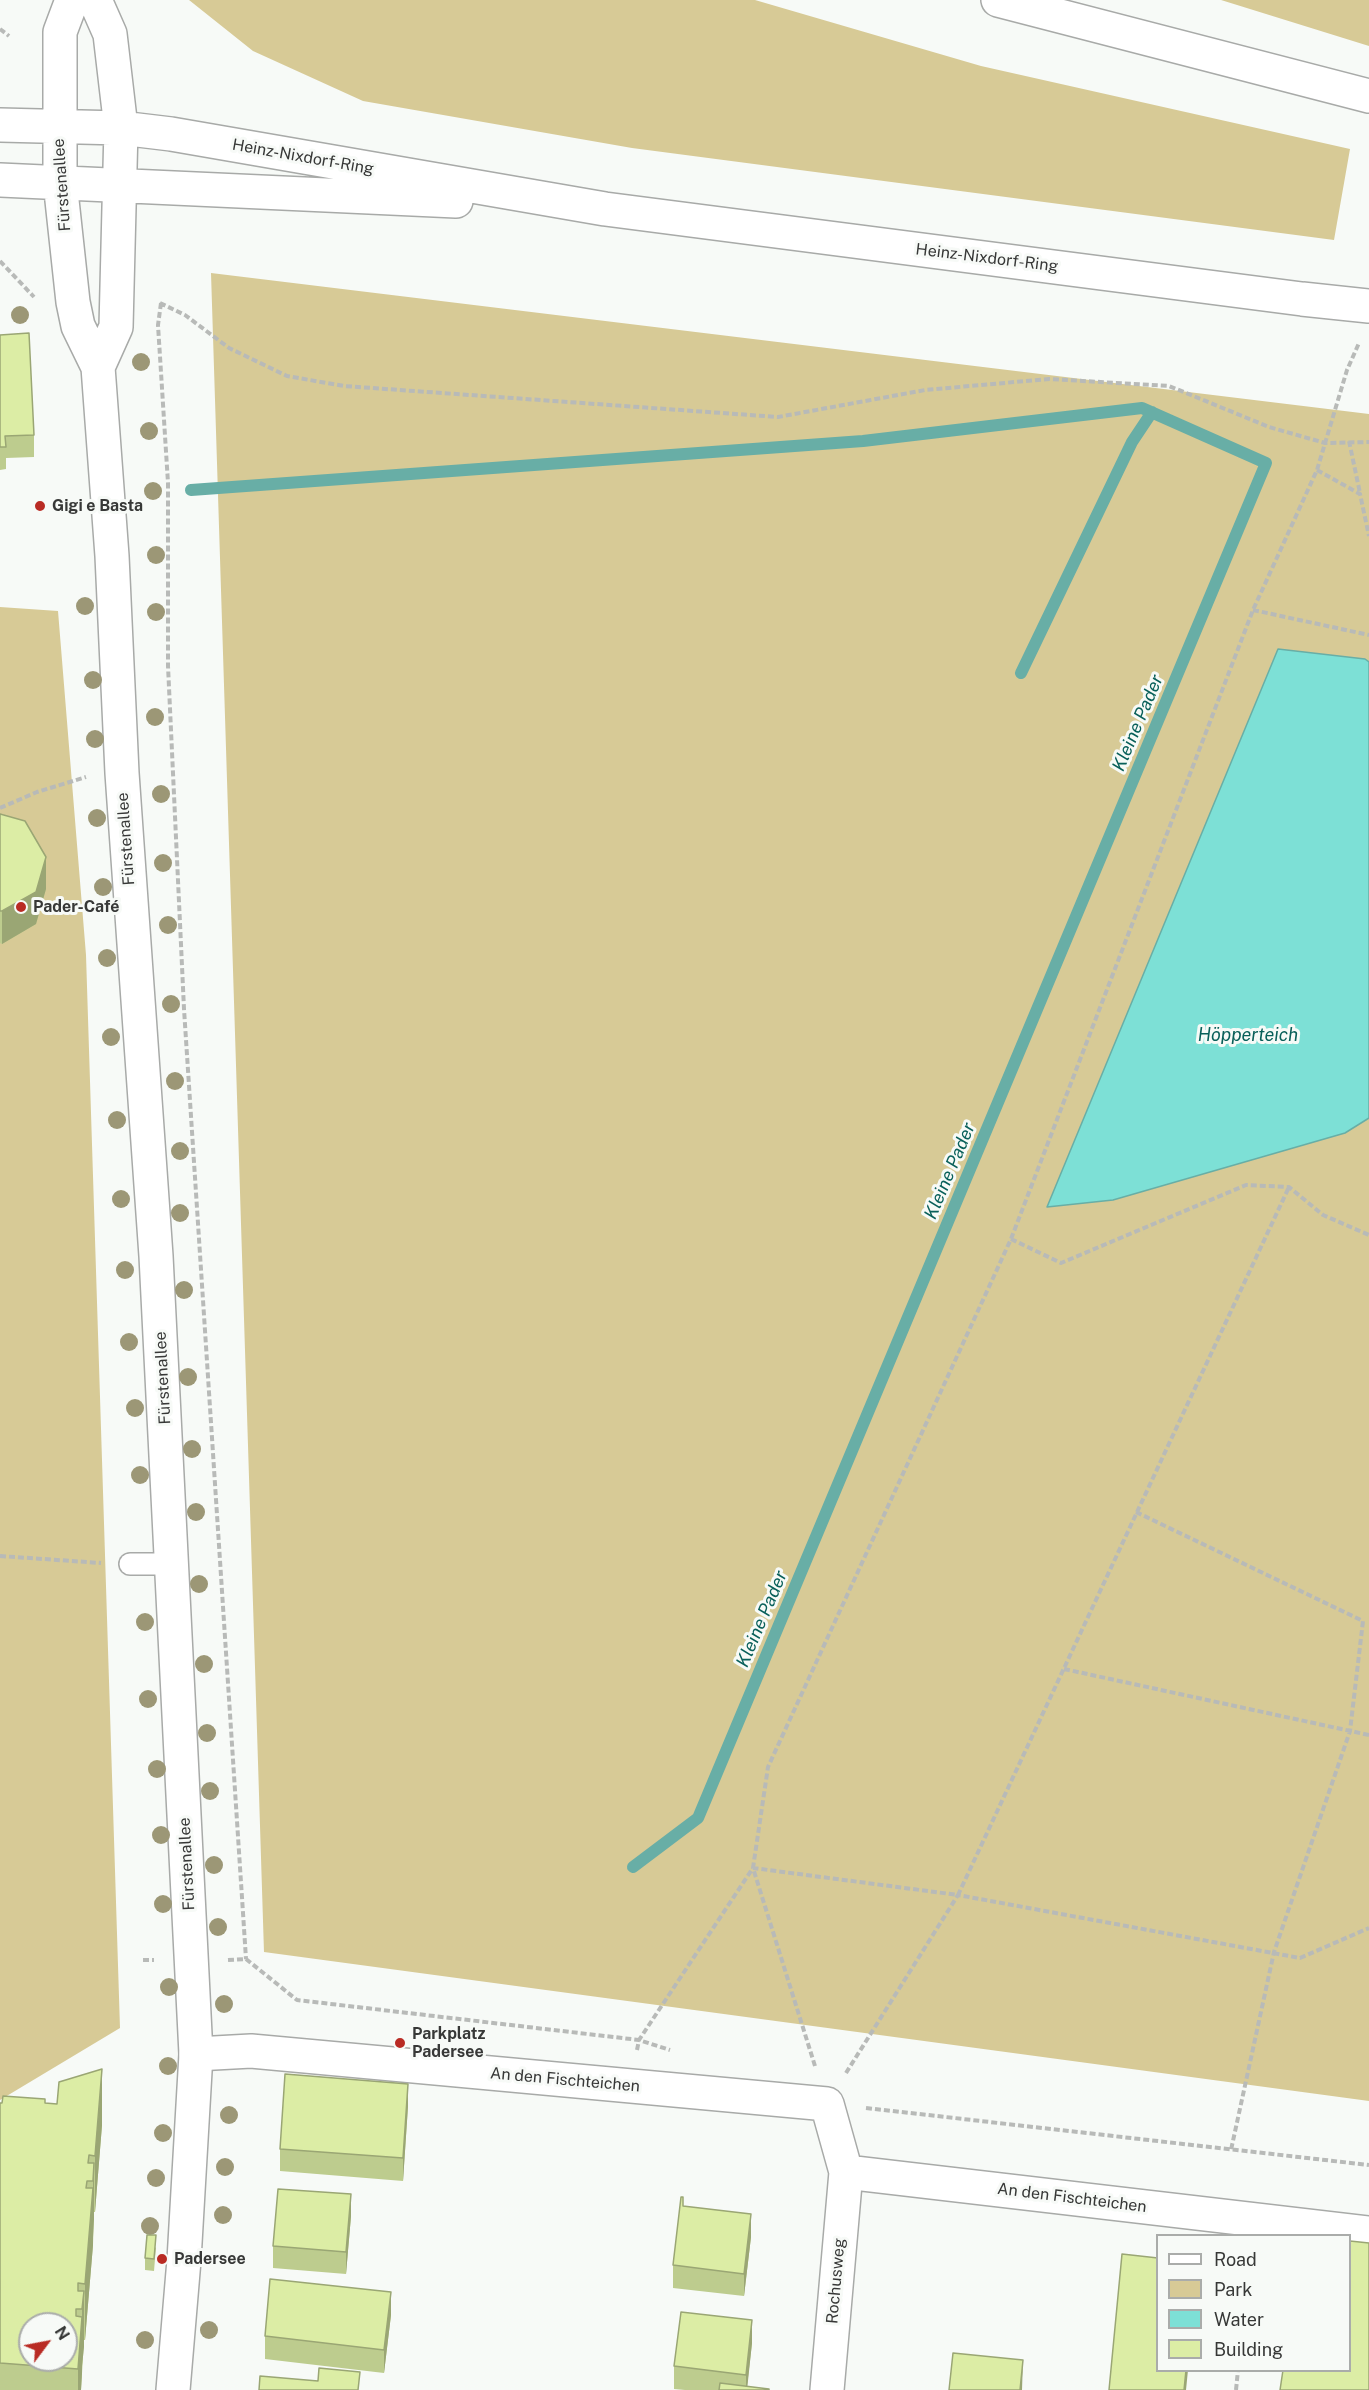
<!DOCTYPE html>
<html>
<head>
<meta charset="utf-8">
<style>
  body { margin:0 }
  #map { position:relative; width:1369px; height:2390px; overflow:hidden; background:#f7faf7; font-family:"Public Sans",sans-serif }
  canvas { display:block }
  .legend { position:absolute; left:1156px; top:2234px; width:195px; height:138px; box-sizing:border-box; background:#f7faf7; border:2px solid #aaacaa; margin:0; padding:8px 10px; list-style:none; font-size:18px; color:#373837 }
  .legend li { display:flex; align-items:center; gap:12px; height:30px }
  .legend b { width:30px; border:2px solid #aaacaa }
  .north { position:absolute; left:18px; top:2312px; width:60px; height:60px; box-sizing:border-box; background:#f7faf7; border:2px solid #aaacaa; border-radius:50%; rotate:58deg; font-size:16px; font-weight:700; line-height:24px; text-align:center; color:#373837 }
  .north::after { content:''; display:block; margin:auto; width:21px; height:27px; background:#b92b24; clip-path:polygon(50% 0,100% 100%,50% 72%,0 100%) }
</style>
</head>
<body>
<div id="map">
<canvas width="1369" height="2390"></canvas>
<ul class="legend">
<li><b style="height:8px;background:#fff"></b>Road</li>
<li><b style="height:16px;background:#d7ca96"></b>Park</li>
<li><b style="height:16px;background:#7de0d6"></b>Water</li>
<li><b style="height:16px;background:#dceda5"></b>Building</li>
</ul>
<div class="north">N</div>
</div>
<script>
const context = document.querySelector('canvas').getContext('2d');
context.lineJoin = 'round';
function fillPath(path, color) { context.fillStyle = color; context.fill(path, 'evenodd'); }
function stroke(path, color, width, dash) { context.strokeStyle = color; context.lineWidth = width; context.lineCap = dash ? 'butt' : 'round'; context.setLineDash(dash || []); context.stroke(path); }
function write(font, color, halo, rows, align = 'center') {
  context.font = font + ' "Public Sans",sans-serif'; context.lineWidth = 6; context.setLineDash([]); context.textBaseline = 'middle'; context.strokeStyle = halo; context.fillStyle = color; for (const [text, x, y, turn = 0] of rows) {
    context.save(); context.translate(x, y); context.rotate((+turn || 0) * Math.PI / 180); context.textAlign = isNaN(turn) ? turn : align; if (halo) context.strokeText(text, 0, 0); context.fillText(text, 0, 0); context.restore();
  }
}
fillPath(new Path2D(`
  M189 0H755L981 66 1350 149 1334 240 632 148 363 101 253 51Z
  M1221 0H1369V46Z
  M211 273 1369 414V662L1365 659 1048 1206 1113 1200 1345 1133 1369 1118V2101L264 1952Z
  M0 607 58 611 86 955 120 2028 0 2100Z`), '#d7ca96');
const water = new Path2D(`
  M1278 649 1365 659 1369 662V1118L1345 1133 1113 1200 1047 1207Z`);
fillPath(water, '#7de0d6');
stroke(water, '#68aea6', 1.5);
stroke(new Path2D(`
  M191 490 863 441 1142 408 1266 463 698 1818 633 1867
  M1021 673 1132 442 1152 412`), '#68aea6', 12);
const lane = new Path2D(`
  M130 1564H173`);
const street = new Path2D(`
  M196 2054 251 2051 827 2104 846 2172 827 2390
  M846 2172 1369 2233`);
const secondary = new Path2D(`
  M72 0 60 32V182L73 302 78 326 98 367 112 556 122 773 156 1256 196 2054 184 2260 173 2390
  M95 0 110 34 121 128 116 327 98 367
  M0 125 121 128 171 134 605 209 1302 299 1369 306
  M0 180 456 201`);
const highway = new Path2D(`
  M998 0 1369 96`);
stroke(lane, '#a8aaa8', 24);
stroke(street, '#a8aaa8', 36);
stroke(secondary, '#a8aaa8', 36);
stroke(highway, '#a8aaa8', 36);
stroke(new Path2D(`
  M0 29 9 36
  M0 261 34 297
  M160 303 185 315 229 348 287 376 344 386 778 417 925 390 1049 379 1169 386 1269 427 1325 443 1369 442
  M161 303 158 325 168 483V666L184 1009 246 1959
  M1349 441 1360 493
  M1317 470 1360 494 1369 536
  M1253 610 1369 635
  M0 808 37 792 86 777
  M1011 1239 1061 1263 1246 1185 1289 1187 1323 1215 1369 1235
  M1136 1512 1363 1621 1350 1731 1274 1952 1231 2150
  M0 1556 101 1563
  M1064 1669 1369 1735
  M143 1960H154
  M228 1960 246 1959 297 2000 639 2040 670 2050
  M637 2050 639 2040 753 1868 958 1895 1289 1187
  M815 2066 753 1868 768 1767 1011 1239 1253 610 1317 470 1347 370 1359 343
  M846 2073 958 1895 1300 1958 1369 1928
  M866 2108 1369 2165
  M1236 2390 1238 2370`), '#b8bab8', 4, [6, 3]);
stroke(lane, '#fff', 21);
stroke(street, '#fff', 33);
stroke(secondary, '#fff', 33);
stroke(highway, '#fff', 33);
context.fillStyle = '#9c9776';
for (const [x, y] of [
  [20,315],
  [141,362],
  [149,431],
  [153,491],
  [156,555],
  [85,606],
  [156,612],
  [93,680],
  [155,717],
  [95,739],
  [161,794],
  [97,818],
  [163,863],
  [103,887],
  [168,925],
  [107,958],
  [171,1004],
  [111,1037],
  [175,1081],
  [117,1120],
  [180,1151],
  [121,1199],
  [180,1213],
  [125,1270],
  [184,1290],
  [129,1342],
  [188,1377],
  [135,1408],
  [192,1449],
  [140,1475],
  [196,1512],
  [199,1584],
  [145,1622],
  [204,1664],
  [148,1699],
  [207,1733],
  [157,1769],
  [210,1791],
  [161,1835],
  [214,1865],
  [163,1904],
  [218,1927],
  [169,1987],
  [224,2004],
  [168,2066],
  [229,2115],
  [163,2133],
  [225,2167],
  [156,2178],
  [223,2215],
  [150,2226],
  [209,2330],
  [145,2340]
]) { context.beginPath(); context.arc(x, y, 9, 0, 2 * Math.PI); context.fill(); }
fillPath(new Path2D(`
  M0 335 34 435V457L6 458V469L0 470Z
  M0 814 46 889 36 924 2 944 0 943Z
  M0 2103H45L102 2125 95 2212H94L93 2245 85 2340H84L81 2390H0Z
  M408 2106 403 2181 280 2171V2149Z
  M683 2206 751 2237 744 2296 673 2288V2265Z
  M351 2216 346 2274 273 2268V2246Z
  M156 2247 154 2271 145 2270V2258Z
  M391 2315 384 2373 265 2359V2336Z
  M752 2343 747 2386 769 2390H685L674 2389V2366Z`), '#bdcc8e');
fillPath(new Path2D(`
  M46 857V889L36 924 2 944V911Z
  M102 2069V2125L95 2212V2156Z
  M408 2084V2106L403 2181V2158Z
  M94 2163V2219L93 2237V2181Z
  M93 2188V2245L85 2340V2284Z
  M351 2194V2216L346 2274V2252Z
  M751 2214V2237L744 2296V2274Z
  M84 2291V2347L82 2366V2309Z
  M391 2292V2315L384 2373V2350Z
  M82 2317V2373L81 2390H78V2369Z
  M752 2320V2343L747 2390H746V2375Z
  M1023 2360 1022 2390H1020Z
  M1186 2370H1188L1186 2390H1184Z`), '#9aa674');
const building = new Path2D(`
  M29 333 34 435 5 436 6 447H0V335Z
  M0 814 25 821 46 857 36 892 2 911H0Z
  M102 2069 95 2156 89 2155 88 2163H94L93 2181H87L86 2188H93L85 2284 78 2283V2291H84L82 2309H76V2316L82 2317 78 2369 0 2363V2103H2L3 2096 45 2099V2103L57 2104 59 2082ZM30 2324H66V2360H30Z
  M285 2074 408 2084 403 2158 280 2149Z
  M278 2189 351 2194 346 2252 273 2246Z
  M681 2197H683V2206L751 2214 744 2274 673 2265Z
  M147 2235H156L154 2259 145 2258Z
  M1350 2241 1369 2243V2390H1280L1283 2370H1350Z
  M1122 2254 1158 2258V2370H1186L1184 2390H1109Z
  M270 2279 391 2292 384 2350 265 2336Z
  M681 2312 752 2320 746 2375 674 2366Z
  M953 2353 1023 2360 1020 2390H949Z
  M319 2368 360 2372 358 2390H259L260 2376 318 2381Z
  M720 2383 769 2389V2390H719Z`);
fillPath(building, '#dceda5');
stroke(building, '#9aa674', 1.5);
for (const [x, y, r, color] of [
  [40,506,6,"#b92b24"],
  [21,907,6,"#b92b24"],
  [400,2043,6,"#b92b24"],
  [162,2259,6,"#b92b24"]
]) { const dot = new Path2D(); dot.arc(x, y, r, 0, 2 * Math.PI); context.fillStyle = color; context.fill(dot); stroke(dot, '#f7faf7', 2); }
write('16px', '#373837', '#f7faf7', [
  ["Heinz-Nixdorf-Ring",303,157,10],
  ["Fürstenallee",62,185,-94],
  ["Heinz-Nixdorf-Ring",987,258,7],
  ["Fürstenallee",126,839,-94],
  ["Fürstenallee",163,1378,-93],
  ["Fürstenallee",187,1864,-93],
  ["An den Fischteichen",565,2080,5],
  ["An den Fischteichen",1072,2198,7],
  ["Rochusweg",836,2281,-85]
]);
write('bold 16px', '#373837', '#f7faf7', [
  ["Gigi e Basta",52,506],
  ["Pader-Café",33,907],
  ["Parkplatz",412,2034],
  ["Padersee",412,2052],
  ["Padersee",174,2259]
], 'left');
write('italic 18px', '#09605a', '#f7faf7', [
  ["Kleine Pader",1138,723,-67],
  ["Höpperteich",1248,1035],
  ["Kleine Pader",950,1171,-67],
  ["Kleine Pader",762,1619,-67]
]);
</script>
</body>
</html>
